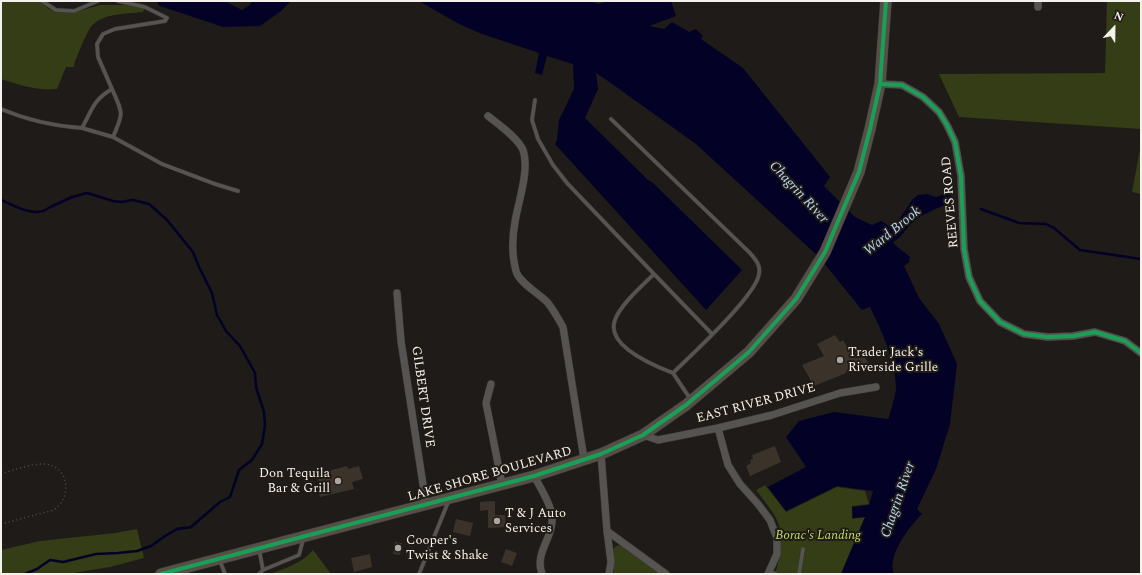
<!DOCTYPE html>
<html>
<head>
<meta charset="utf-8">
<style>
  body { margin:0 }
  #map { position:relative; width:1142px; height:575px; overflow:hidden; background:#1e1b18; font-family:Spectral,serif }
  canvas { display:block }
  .frame { position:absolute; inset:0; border:2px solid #f5f1ed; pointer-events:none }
  .north { position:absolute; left:1094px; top:8px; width:40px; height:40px; -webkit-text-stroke:3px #211b15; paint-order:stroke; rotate:22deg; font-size:11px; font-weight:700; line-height:16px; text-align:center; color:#f5f1ed }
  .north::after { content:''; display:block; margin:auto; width:14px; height:18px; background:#f5f1ed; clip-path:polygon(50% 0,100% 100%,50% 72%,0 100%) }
</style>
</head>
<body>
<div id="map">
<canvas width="1142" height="575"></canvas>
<div class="frame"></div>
<div class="north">N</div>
</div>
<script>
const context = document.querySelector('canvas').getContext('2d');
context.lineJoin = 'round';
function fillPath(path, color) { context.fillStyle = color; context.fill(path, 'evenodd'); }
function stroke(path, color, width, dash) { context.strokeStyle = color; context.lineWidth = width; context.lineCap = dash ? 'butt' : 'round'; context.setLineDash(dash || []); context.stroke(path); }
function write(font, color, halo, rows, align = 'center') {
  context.font = font + ' Spectral,serif'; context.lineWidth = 4; context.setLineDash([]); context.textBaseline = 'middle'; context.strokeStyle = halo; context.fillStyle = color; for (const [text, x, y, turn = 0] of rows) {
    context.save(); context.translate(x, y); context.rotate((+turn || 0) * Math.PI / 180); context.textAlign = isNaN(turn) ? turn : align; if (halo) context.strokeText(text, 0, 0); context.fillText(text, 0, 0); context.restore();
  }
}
fillPath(new Path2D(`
  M1 1H39L49 9 71 13 100 5H125L145 7 143 12C125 14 98 13 89 30 83 40 80 51 75 61L74 67H66L57 89C38 91 19 85 1 79Z
  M1107 1H1141V129L959 117 939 74 1105 73Z
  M1141 144V194L1132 192Z
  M765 485 786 512 837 487 865 491 869 504 852 506V519L865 517 841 574H774L776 571C787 529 781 522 756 490Z
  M137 529 144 558 110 567 67 574H1V550L40 541 115 533Z
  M622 545 663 574H614L613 549 616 546Z
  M313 550 331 574H270C286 568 302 563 313 550Z`), '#343d16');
fillPath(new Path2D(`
  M156 1H224L242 10 250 5 252 1H291L281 11 260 26 223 27 160 6Z
  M419 1H589L599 4 608 1H671L676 16 649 26 664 29 672 22 689 32 696 29 703 36 701 39 743 68 830 177 824 186 855 217 872 225 881 221 891 227 898 221 912 200 918 195 927 194 936 197 950 192 952 193 948 204C935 209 923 213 912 223 905 229 902 238 893 242 898 249 904 251 910 257L909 262 904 266 919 298 939 324 957 364 950 424 936 469 917 509 922 514C909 527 887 555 894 574H841L865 517 853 518 852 507 869 505 873 491 837 486 786 511 768 487 806 467 786 437 799 421 834 412 888 419 889 417C891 408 896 396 896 387 895 359 882 332 870 307L862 310 819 257 696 144 608 81 596 73 598 89 585 118 648 180 653 183 742 270 706 310 555 144 557 140 559 120 574 89 573 64 547 56 542 75 535 73 539 53 482 34 459 24Z`), '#030226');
stroke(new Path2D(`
  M1 200C13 205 30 215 43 211 48 209 53 205 57 204L72 197 87 193 113 201 121 202 133 200 149 204 167 220 193 252 199 267 212 293 217 315 226 331 240 346 255 373 256 387 264 412 265 425 262 444 252 460 239 470 230 497 220 502 191 527 177 529 165 536 151 546 137 551 118 553 96 554 63 562 50 560 37 569 25 574
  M981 209 1019 223 1046 224 1054 228 1080 250 1141 259`), '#030226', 2.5);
fillPath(new Path2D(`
  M835 335 840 342 843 340 851 354 861 349 868 363 853 371 851 369 844 374 814 386 802 365 824 356 817 344Z
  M775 446 781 462 750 476 746 466 751 463 750 460 753 459 752 455Z
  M347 466 348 469 359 466 363 479 352 482 354 489 320 497 318 488 320 487 317 474Z
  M495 501V515H505L506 527 488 528V510L480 511V502Z
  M456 519 473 523 470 536 453 532Z
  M395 542 402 543 400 555 393 554Z
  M506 549 517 553 512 566 501 562Z
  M370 554 372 567 354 572 351 558Z`), '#3b332a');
const lane = new Path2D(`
  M42 1 56 10 74 11 98 1
  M112 89 98 57 97 44 103 34 115 29 165 21 167 18 145 7 118 1
  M535 100 532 120 538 139 553 165 567 183 654 274C643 285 620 305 615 320 605 346 655 366 673 373
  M1 109C27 120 53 126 82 128 92 110 93 100 112 89 123 114 124 112 113 137L82 128
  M611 119 750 253C755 259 761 265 759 274 756 296 691 355 673 373L691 400
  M113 137 162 164 215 184 238 191
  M654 274 712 334
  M259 549 263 570
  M220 561 225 574
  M770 572 776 574
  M259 574 263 570 299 555 303 540
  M419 574 449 500
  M799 574 803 549`);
const street = new Path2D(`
  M1038 1V7
  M880 84 902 85 923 97 939 112 947 125 955 142 961 176 964 249 969 277 980 301 1000 322 1024 334 1048 337 1073 336 1095 332 1125 341 1141 353
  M488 116C498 124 518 138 523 150 530 170 518 202 515 222 512 238 512 256 516 271 519 283 540 294 548 303 554 311 558 318 563 327L584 459
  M397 293 401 341 426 504
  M491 384 486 403 502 484
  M718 428 728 465 740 484 758 504 770 520 777 538V554L768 574
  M643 435 658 440 718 428 772 415 840 393 876 387
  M601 454 607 531 611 562 609 574
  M534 476C540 487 551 504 552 516 554 538 534 552 542 574
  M607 531 666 574`);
const primary = new Path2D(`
  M161 574 534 476 601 454 643 435 686 405 749 352 796 299 825 252 859 172 870 129 880 84 886 1`);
stroke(lane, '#3b3836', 4.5);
stroke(street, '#3b3836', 8);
stroke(primary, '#3b3836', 12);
stroke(new Path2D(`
  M1 474C14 470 30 464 44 464 69 466 73 496 54 510L1 524`), '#52504e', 1.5, [1, 3]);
stroke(lane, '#565451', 3.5);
stroke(street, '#565451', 7);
stroke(primary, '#564f48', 11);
stroke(new Path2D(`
  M880 84 902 85 923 97 939 112 947 125 955 142 961 176 964 249 969 277 980 301 1000 322 1024 334 1048 337 1073 336 1095 332 1125 341 1141 353
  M161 574 534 476 601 454 643 435 686 405 749 352 796 299 825 252 859 172 870 129 880 84 886 1`), '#1a9f57', 4);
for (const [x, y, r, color] of [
  [840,360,4,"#aaa6a2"],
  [338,481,4,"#aaa6a2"],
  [497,521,4,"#aaa6a2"],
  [398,548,4,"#aaa6a2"]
]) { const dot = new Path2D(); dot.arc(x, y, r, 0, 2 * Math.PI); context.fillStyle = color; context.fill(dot); stroke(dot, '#211b15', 1.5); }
write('13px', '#f5f1ed', '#211b15', [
  ["REEVES ROAD",951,202,-95],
  ["GILBERT DRIVE",422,397,82],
  ["EAST RIVER DRIVE",756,404,-15],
  ["LAKE SHORE BOULEVARD",490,475,-16]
]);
write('13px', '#f5f1ed', '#211b15', [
  ["Trader Jack's",848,353],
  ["Riverside Grille",848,368],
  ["Don Tequila",330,474,"right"],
  ["Bar & Grill",330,489,"right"],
  ["T & J Auto",505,514],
  ["Services",505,529],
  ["Cooper's",406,541],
  ["Twist & Shake",406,556]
], 'left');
write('italic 13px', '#bedc66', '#211b15', [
  ["Borac's Landing",818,536]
]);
write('italic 14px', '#b8d8fb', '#211b15', [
  ["Chagrin River",798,193,47],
  ["Ward Brook",893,232,-39],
  ["Chagrin River",899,500,-71]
]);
</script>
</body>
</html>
